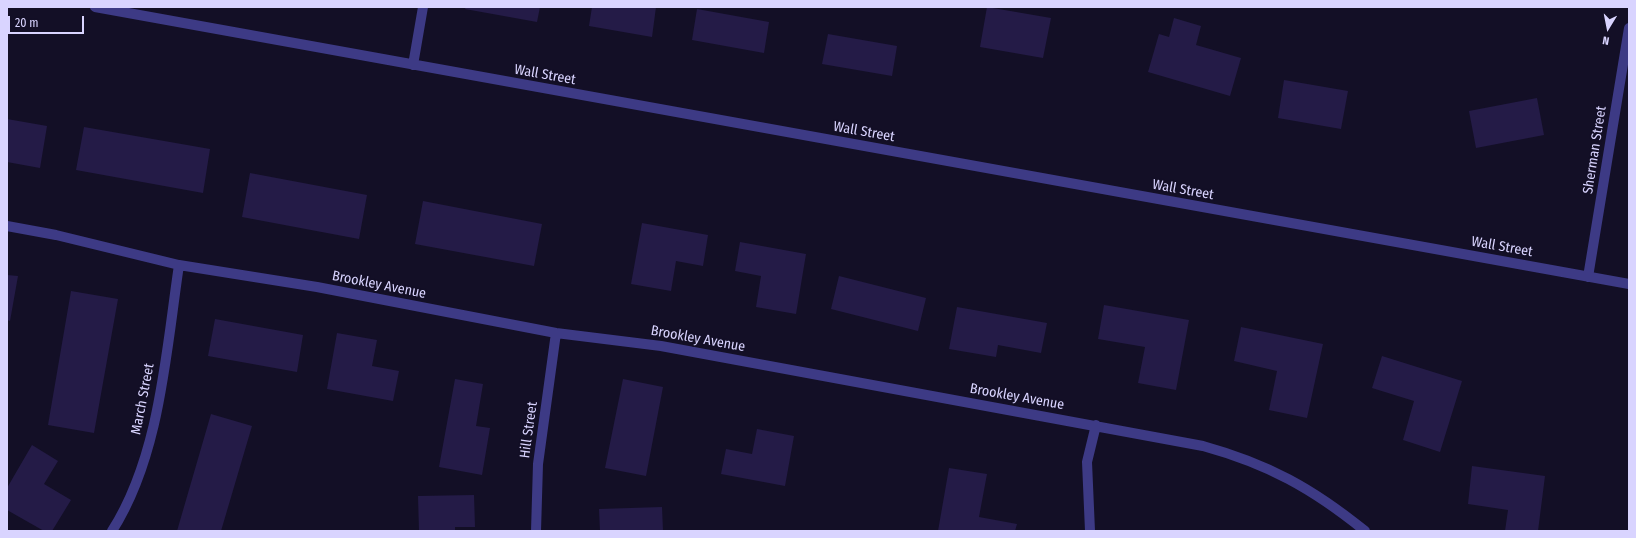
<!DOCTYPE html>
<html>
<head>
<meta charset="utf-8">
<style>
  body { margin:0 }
  #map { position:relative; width:1636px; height:538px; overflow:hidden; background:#130f26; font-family:"Fira Sans Condensed",sans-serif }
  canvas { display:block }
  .frame { position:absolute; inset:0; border:8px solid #d9d4ff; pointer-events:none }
  .north { position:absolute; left:1588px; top:8px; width:40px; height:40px; -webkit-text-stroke:3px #130f26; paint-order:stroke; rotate:190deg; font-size:11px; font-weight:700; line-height:16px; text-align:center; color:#d9d4ff }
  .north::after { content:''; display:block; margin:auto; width:14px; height:18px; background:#d9d4ff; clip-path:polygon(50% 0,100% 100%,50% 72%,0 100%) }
  .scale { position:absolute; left:8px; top:16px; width:76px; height:18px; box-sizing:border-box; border:2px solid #d9d4ff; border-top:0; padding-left:5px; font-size:12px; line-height:14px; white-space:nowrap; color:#d9d4ff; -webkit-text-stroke:3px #130f26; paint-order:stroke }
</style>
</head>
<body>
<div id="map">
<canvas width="1636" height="538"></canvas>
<div class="frame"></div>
<div class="north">N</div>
<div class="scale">20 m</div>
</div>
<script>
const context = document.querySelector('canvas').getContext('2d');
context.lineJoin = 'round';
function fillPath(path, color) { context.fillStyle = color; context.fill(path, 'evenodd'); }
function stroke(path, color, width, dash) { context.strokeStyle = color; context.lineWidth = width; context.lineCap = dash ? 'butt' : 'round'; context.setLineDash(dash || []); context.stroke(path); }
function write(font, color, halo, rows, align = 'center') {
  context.font = font + ' "Fira Sans Condensed",sans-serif'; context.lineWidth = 3.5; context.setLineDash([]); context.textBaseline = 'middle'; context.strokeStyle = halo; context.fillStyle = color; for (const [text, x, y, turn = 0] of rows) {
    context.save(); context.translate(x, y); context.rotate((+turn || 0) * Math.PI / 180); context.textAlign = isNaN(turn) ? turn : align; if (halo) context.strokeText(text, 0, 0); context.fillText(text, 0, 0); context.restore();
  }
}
fillPath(new Path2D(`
  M466 7H540L537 22 465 9Z
  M592 7H656L652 37 589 26Z
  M987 7 1051 18 1043 58 980 47Z
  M697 9 769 22 764 53 692 40Z
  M1174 18 1201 26 1196 45 1241 58 1230 96 1148 72 1159 34 1169 37Z
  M828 34 897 46 892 76 822 64Z
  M1284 80 1348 91 1341 129 1278 118Z
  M1537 98 1544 135 1476 148 1469 111Z
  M7 119 47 126 40 168 7 162Z
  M84 127 210 149 203 193 76 170Z
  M250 173 367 195 359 239 242 217Z
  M423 201 542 224 534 266 415 244Z
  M642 223 708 235 703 266 676 261 671 291 631 284Z
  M740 242 806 254 796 314 756 307 761 276 735 271Z
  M7 275 18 276 10 321 7 320Z
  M839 276 926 298 918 331 831 309Z
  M71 291 118 299 94 433 48 425Z
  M1104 305 1189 320 1176 390 1138 383 1145 347 1098 339Z
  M957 307 1047 323 1041 353 998 345 996 357 949 349Z
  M215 319 303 335 297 372 208 356Z
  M1241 327 1323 344 1307 418 1269 410 1277 371 1234 361Z
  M337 333 377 340 372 366 399 371 393 401 327 389Z
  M1382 356 1462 381 1440 452 1403 440 1414 401 1372 388Z
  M455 379 483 384 476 426 490 428 482 475 439 467Z
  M623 379 663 387 646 476 605 468Z
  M211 414 252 426 221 531H177Z
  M757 429 794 436 785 486 721 474 726 449 752 454Z
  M32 445 58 461 44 484 71 500 52 531H44L7 510V488Z
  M1472 466 1545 476 1538 531H1505L1508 510 1468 504Z
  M949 468 987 474 979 517 1017 524 1015 531H938Z
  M474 495 475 527H455V531H419L418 496Z
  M662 507 663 531H600L599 509Z`), '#241b47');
stroke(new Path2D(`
  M95 7 1629 284
  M413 65 423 7
  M7 226 56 235 179 265 317 287 556 333 661 346 1203 446C1268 464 1312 488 1365 531
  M1588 277 1629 28
  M112 531C160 456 166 352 179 265
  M536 531 538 464 556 333
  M1090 531 1087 462 1096 425`), '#3d3a85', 10);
write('14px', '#d9d4ff', '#130f26', [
  ["Wall Street",545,75,10],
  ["Wall Street",864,132,10],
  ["Sherman Street",1595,150,-81],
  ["Wall Street",1183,190,10],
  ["Wall Street",1502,247,10],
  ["Brookley Avenue",379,285,11],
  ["Brookley Avenue",698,339,10],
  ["Brookley Avenue",1017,397,10],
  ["March Street",143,399,-79],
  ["Hill Street",529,430,-82]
]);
</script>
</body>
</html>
